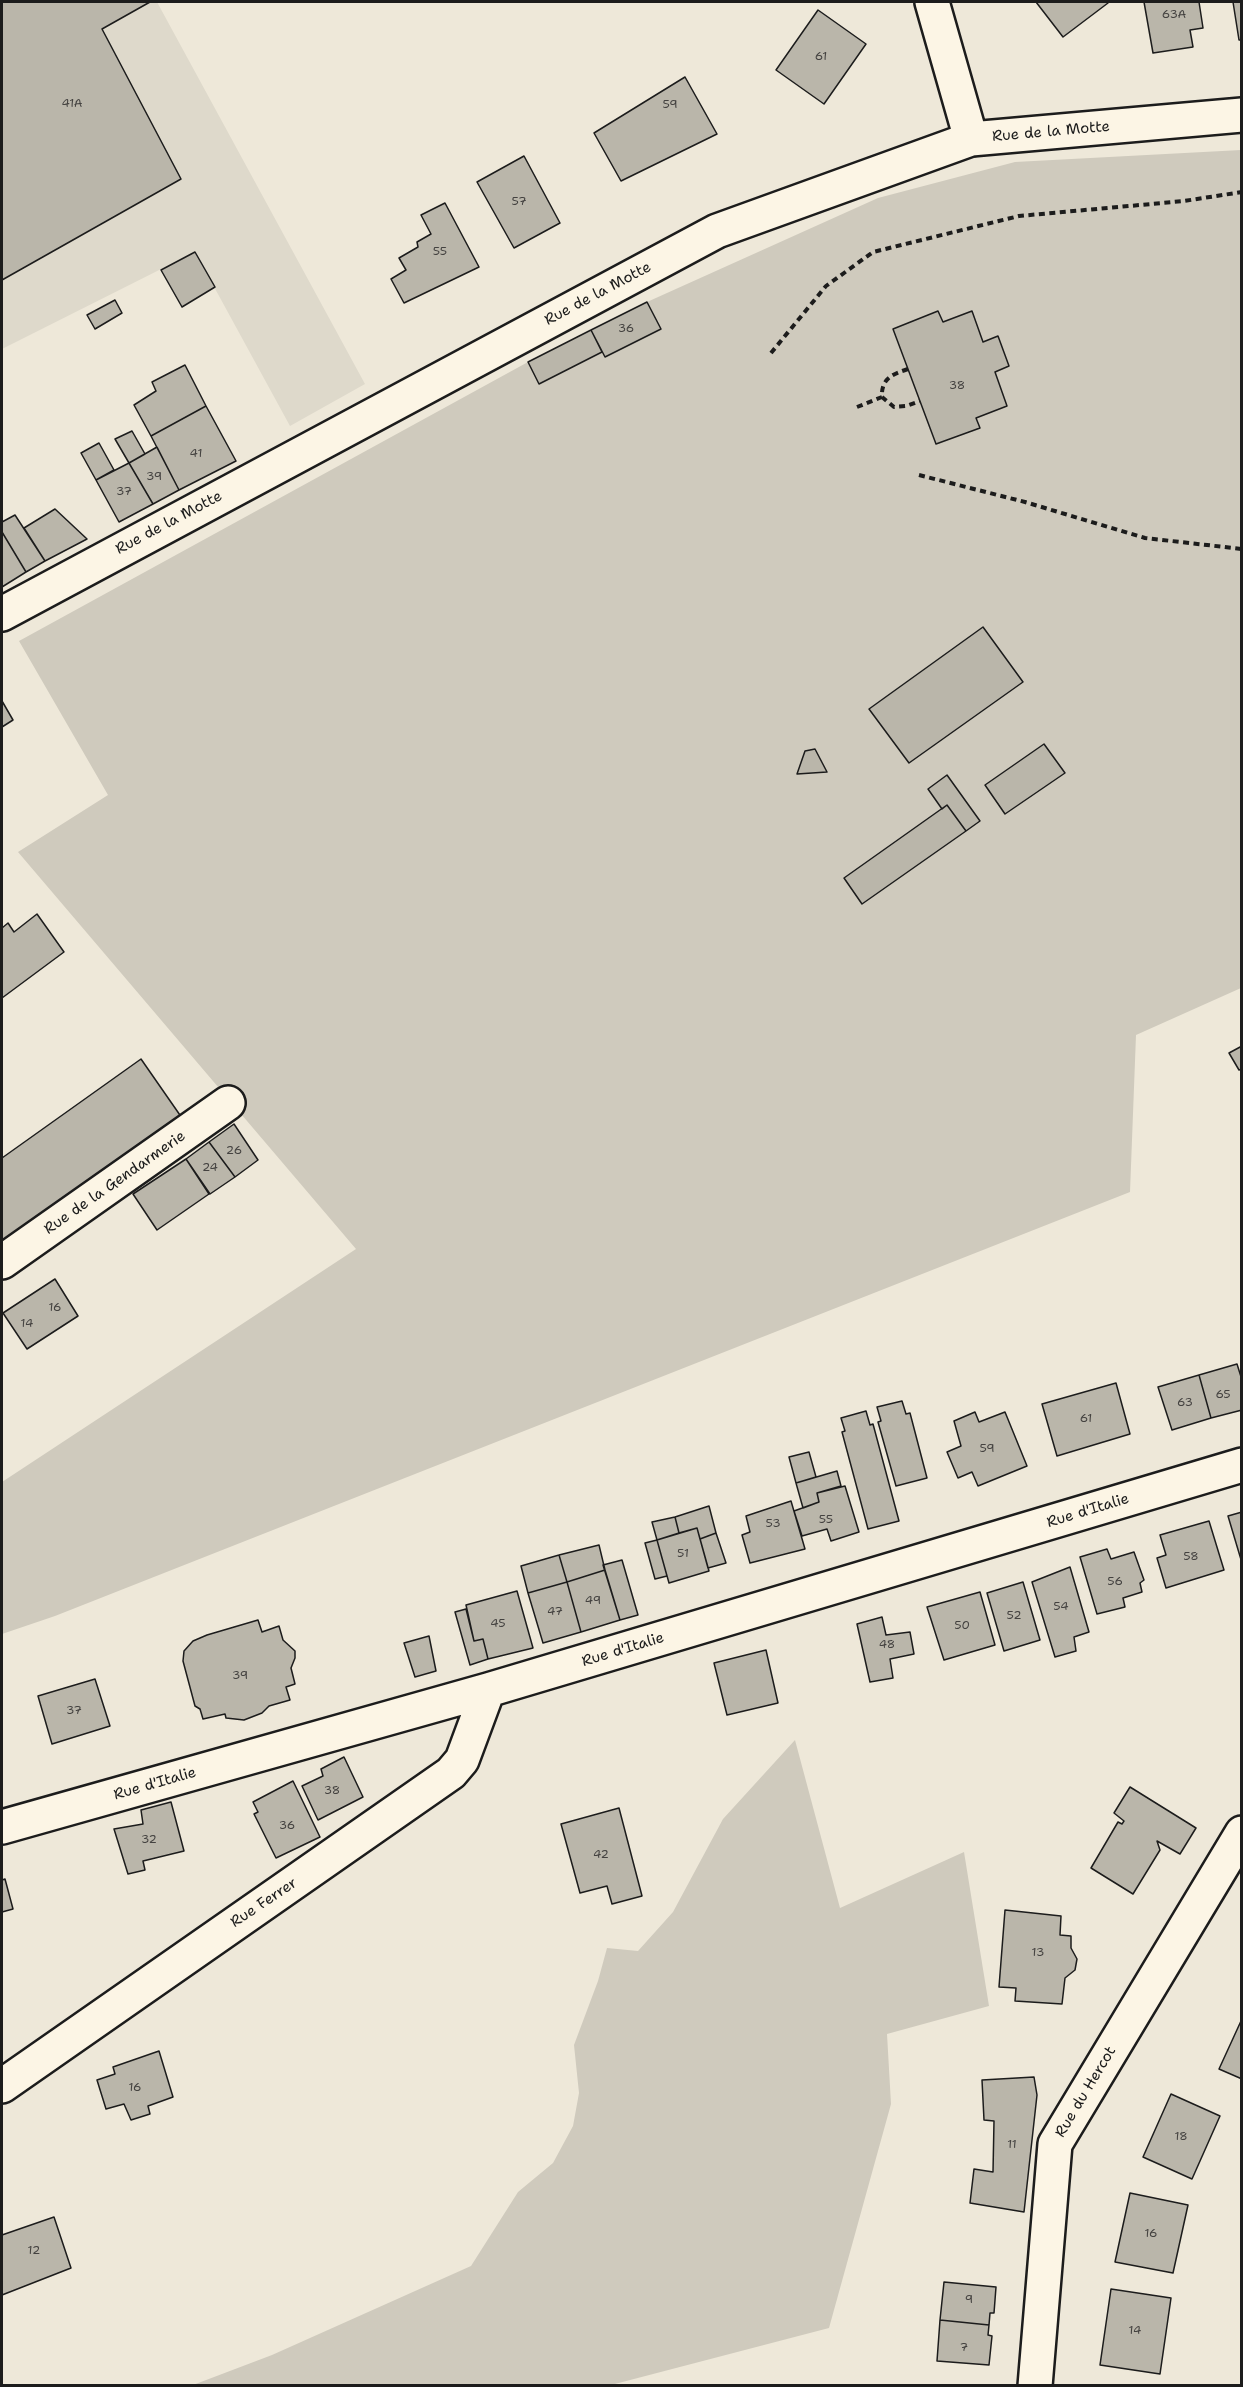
<!DOCTYPE html>
<html>
<head>
<meta charset="utf-8">
<style>
  body { margin:0 }
  #map { position:relative; width:1243px; height:2387px; overflow:hidden; background:#eee8d9; font-family:"Shantell Sans",sans-serif }
  canvas { display:block }
  .frame { position:absolute; inset:0; border:3px solid #1c1c1c; pointer-events:none }
</style>
</head>
<body>
<div id="map">
<canvas width="1243" height="2387"></canvas>
<div class="frame"></div>
</div>
<script>
const context = document.querySelector('canvas').getContext('2d');
context.lineJoin = 'round';
function fillPath(path, color) { context.fillStyle = color; context.fill(path, 'evenodd'); }
function stroke(path, color, width, dash) { context.strokeStyle = color; context.lineWidth = width; context.lineCap = dash ? 'butt' : 'round'; context.setLineDash(dash || []); context.stroke(path); }
function write(font, color, halo, rows, align = 'center') {
  context.font = font + ' "Shantell Sans",sans-serif'; context.lineWidth = 6; context.setLineDash([]); context.textBaseline = 'middle'; context.strokeStyle = halo; context.fillStyle = color; for (const [text, x, y, turn = 0] of rows) {
    context.save(); context.translate(x, y); context.rotate((+turn || 0) * Math.PI / 180); context.textAlign = isNaN(turn) ? turn : align; if (halo) context.strokeText(text, 0, 0); context.fillText(text, 0, 0); context.restore();
  }
}
fillPath(new Path2D(`
  M2 2H157L365 384 290 426 195 252 2 349Z`), '#ded9cb');
fillPath(new Path2D(`
  M1241 150V988L1136 1035 1130 1192 55 1616 2 1634V1482L356 1249 18 852 108 795 19 641 528 362 647 302 878 198 1015 162Z
  M795 1740 840 1908 964 1852 989 2006 887 2034 891 2104 829 2328 611 2385H193L272 2355 471 2266 518 2192 553 2163 573 2126 579 2093 574 2045 598 1981 607 1948 638 1951 673 1912 723 1819Z`), '#cfcabd');
const building = new Path2D(`
  M2 2H150L102 29 181 179 2 280Z
  M1036 2H1107L1108 3 1063 37Z
  M1144 2H1199L1203 28 1190 30 1193 47 1153 53Z
  M1233 2H1242V40H1239Z
  M818 10 866 44 824 104 776 70Z
  M685 77 717 134 621 181 594 133Z
  M524 156 560 223 514 248 477 182Z
  M445 203 479 267 404 303 391 279 406 270 399 258 418 247 417 242 431 234 421 215Z
  M195 252 215 287 182 307 161 270Z
  M115 300 122 313 95 329 87 315Z
  M647 302 661 329 605 357 591 330Z
  M938 311 943 322 972 311 983 342 998 336 1009 366 995 372 1007 406 976 418 980 428 936 444 893 329Z
  M591 330 602 352 539 384 528 362Z
  M185 365 206 406 151 436 134 405 156 391 152 382Z
  M206 406 236 461 179 490 151 436Z
  M132 431 145 454 129 463 115 439Z
  M99 443 114 470 96 480 81 453Z
  M157 447 179 490 153 504 129 463Z
  M129 463 153 504 119 522 96 480Z
  M55 509 87 539 45 561 24 528Z
  M15 515 45 561 26 572 2 532V522Z
  M2 532 26 572 2 587Z
  M983 627 1023 682 909 763 869 709Z
  M2 701 13 720 2 727Z
  M1044 744 1065 773 1005 814 985 785Z
  M815 749 827 772 797 774 805 751Z
  M947 775 980 821 966 831 947 805 942 809 928 789Z
  M947 805 966 831 862 904 844 878Z
  M37 914 64 952 2 998V928L8 923 14 932Z
  M1242 1046V1069L1239 1070 1229 1053Z
  M141 1059 182 1118 2 1246V1158Z
  M234 1124 258 1160 235 1177 209 1142Z
  M209 1142 235 1177 210 1194 186 1159Z
  M186 1159 209 1194 157 1230 133 1194Z
  M55 1279 78 1316 27 1349 3 1313Z
  M1237 1364 1242 1380V1410L1211 1418 1199 1375Z
  M1199 1375 1211 1418 1172 1430 1158 1387Z
  M1116 1383 1130 1434 1057 1456 1042 1404Z
  M902 1401 906 1414 910 1413 927 1478 896 1486 878 1422 881 1421 877 1407Z
  M866 1411 870 1425 873 1424 899 1521 868 1529 842 1432 845 1431 841 1418Z
  M975 1412 979 1422 1005 1412 1027 1466 978 1486 972 1472 958 1478 947 1452 961 1446 954 1421Z
  M809 1452 816 1477 796 1483 789 1457Z
  M837 1471 841 1486 817 1493 819 1502 803 1508 796 1483Z
  M845 1486 859 1532 831 1541 827 1529 802 1536 794 1511 819 1502 817 1493Z
  M791 1501 805 1549 750 1563 742 1535 750 1532 746 1516Z
  M709 1506 716 1533 700 1539 697 1528 679 1533 675 1517Z
  M1242 1512V1563L1228 1516Z
  M675 1517 679 1533 657 1540 652 1522Z
  M1209 1521 1224 1570 1166 1588 1157 1558 1166 1555 1160 1535Z
  M697 1528 709 1571 669 1583 657 1540Z
  M716 1533 726 1563 708 1568 700 1539Z
  M657 1540 667 1576 655 1579 645 1543Z
  M599 1545 605 1570 567 1582 559 1555Z
  M1107 1549 1111 1559 1134 1552 1144 1580 1140 1583 1142 1592 1123 1598 1125 1607 1097 1614 1080 1557Z
  M559 1555 567 1582 528 1593 521 1566Z
  M622 1560 638 1615 620 1620 603 1565Z
  M1070 1567 1089 1632 1074 1637 1076 1651 1055 1657 1032 1582Z
  M605 1570 620 1620 581 1632 567 1582Z
  M567 1582 581 1632 543 1643 528 1593Z
  M1023 1582 1040 1640 1004 1651 987 1593Z
  M517 1591 533 1648 488 1659 483 1639 474 1641 466 1605Z
  M980 1592 995 1645 944 1660 927 1607Z
  M466 1609 474 1641 483 1639 488 1659 470 1665 455 1612Z
  M882 1617 886 1635 910 1632 914 1654 890 1659 893 1678 870 1682 857 1624Z
  M258 1620 262 1632 279 1626 283 1640 295 1651V1658L291 1668 295 1684 286 1687 290 1700 269 1706 262 1713 244 1720 226 1718 225 1714 203 1719 200 1709 195 1706 183 1661 184 1651 193 1641 207 1635Z
  M429 1636 436 1671 415 1677 404 1643Z
  M766 1650 778 1703 727 1715 714 1663Z
  M95 1679 110 1726 52 1744 38 1696Z
  M344 1757 363 1797 318 1820 302 1786 323 1776 321 1769Z
  M293 1781 320 1837 276 1858 254 1814 258 1812 253 1802Z
  M1130 1787 1196 1828 1180 1854 1157 1841 1160 1850 1133 1894 1091 1868 1118 1822 1122 1824 1124 1821 1114 1813Z
  M171 1802 184 1851 143 1861 145 1870 128 1874 114 1829 143 1824 141 1810Z
  M619 1808 642 1896 612 1904 607 1886 580 1893 561 1824Z
  M5 1879 13 1909 2 1912V1880Z
  M1005 1910 1061 1916 1060 1935 1071 1936V1948L1077 1959 1075 1970 1065 1978 1062 2004 1015 2001 1016 1988 999 1987Z
  M1241 2021H1242V2079L1219 2069Z
  M159 2051 173 2097 148 2106 150 2114 131 2120 124 2104 106 2109 97 2080 115 2074 113 2067Z
  M1034 2077 1037 2095 1024 2212 970 2203 974 2169 993 2172 994 2121 984 2120 982 2080Z
  M1171 2094 1220 2116 1192 2179 1143 2157Z
  M1130 2193 1188 2205 1173 2273 1115 2262Z
  M54 2217 71 2268 2 2295V2235Z
  M944 2282 996 2287 994 2313H990L989 2325 940 2320Z
  M1111 2289 1171 2298 1160 2374 1100 2365Z
  M940 2320 989 2325 988 2335 992 2336 989 2365 937 2361Z`);
fillPath(building, '#bab6aa');
stroke(building, '#1c1c1c', 1.5);
const street = new Path2D(`
  M932 2 971 139
  M2 1262 228 1103
  M2 1827 488 1690 1242 1465
  M2 2086 451 1773 462 1760 488 1690
  M1035 2386 1055 2144 1242 1833`);
const secondary = new Path2D(`
  M2 614 717 231 971 139 1242 115`);
stroke(street, '#1c1c1c', 38);
stroke(secondary, '#1c1c1c', 38);
stroke(new Path2D(`
  M771 353 826 286 873 252 1019 216 1184 201 1242 192
  M908 369C893 374 881 378 882 397L894 407 906 406 920 401
  M857 407 882 397
  M919 475 1025 502 1145 538 1242 549`), '#1c1c1c', 4, [6, 4.5]);
stroke(street, '#fcf5e5', 33);
stroke(secondary, '#fcf5e5', 33);
write('12px', '#444240', null, [
  ["63A",1174,15],
  ["61",821,57],
  ["41A",72,104],
  ["59",670,105],
  ["57",519,202],
  ["55",440,252],
  ["36",626,329],
  ["38",957,386],
  ["41",196,454],
  ["39",154,477],
  ["37",124,492],
  ["26",234,1151],
  ["24",210,1168],
  ["16",55,1308],
  ["14",27,1324],
  ["65",1223,1395],
  ["63",1185,1403],
  ["61",1086,1419],
  ["59",987,1449],
  ["55",826,1520],
  ["53",773,1524],
  ["51",683,1554],
  ["58",1191,1557],
  ["56",1115,1582],
  ["49",593,1601],
  ["54",1061,1607],
  ["47",555,1612],
  ["52",1014,1616],
  ["45",498,1624],
  ["50",962,1626],
  ["48",887,1645],
  ["39",240,1676],
  ["37",74,1711],
  ["38",332,1791],
  ["36",287,1826],
  ["32",149,1840],
  ["42",601,1855],
  ["13",1038,1953],
  ["16",135,2088],
  ["18",1181,2137],
  ["11",1012,2145],
  ["16",1151,2234],
  ["12",34,2251],
  ["9",969,2300],
  ["14",1135,2331],
  ["7",964,2348]
]);
write('15px', '#1c1c1c', '#fcf5e5', [
  ["Rue de la Motte",1051,132,-5],
  ["Rue de la Motte",598,294,-28],
  ["Rue de la Motte",169,523,-28],
  ["Rue de la Gendarmerie",115,1183,-35],
  ["Rue d'Italie",1088,1511,-17],
  ["Rue d'Italie",623,1650,-17],
  ["Rue d'Italie",155,1784,-16],
  ["Rue Ferrer",264,1903,-34],
  ["Rue du Hercot",1086,2092,-59]
]);
</script>
</body>
</html>
